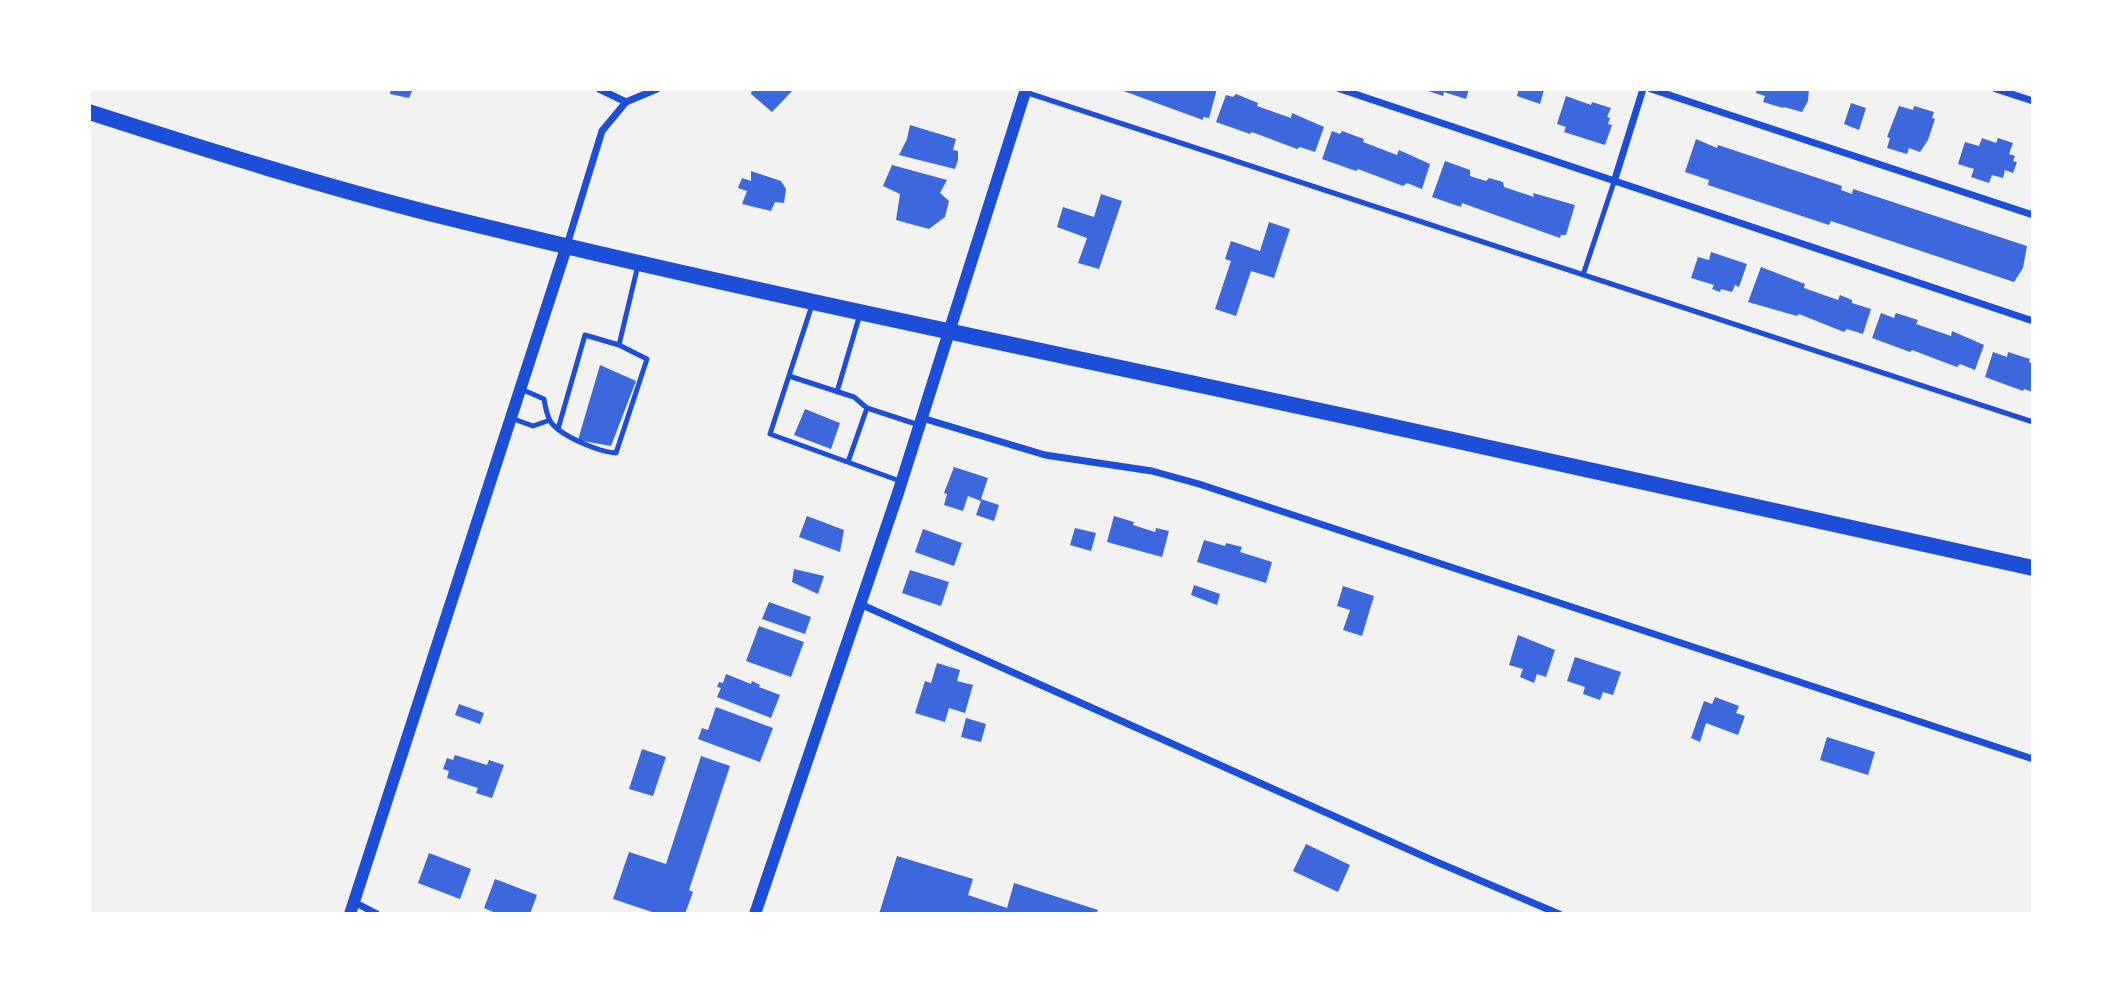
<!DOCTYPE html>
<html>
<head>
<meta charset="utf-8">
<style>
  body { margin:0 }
  #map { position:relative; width:2122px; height:1003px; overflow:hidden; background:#f2f2f2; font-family:Raleway,sans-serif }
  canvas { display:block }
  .frame { position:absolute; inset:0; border:91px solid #fff; pointer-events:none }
</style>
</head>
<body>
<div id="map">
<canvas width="2122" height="1003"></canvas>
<div class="frame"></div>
</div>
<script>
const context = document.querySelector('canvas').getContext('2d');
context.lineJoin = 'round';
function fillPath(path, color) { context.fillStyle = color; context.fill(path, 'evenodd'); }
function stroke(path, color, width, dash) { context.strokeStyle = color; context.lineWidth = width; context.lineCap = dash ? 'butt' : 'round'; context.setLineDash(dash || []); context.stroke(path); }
fillPath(new Path2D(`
  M391 89H413L409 98 390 94Z
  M752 89H794L772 112 751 94Z
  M1118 89H1217L1209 118 1203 117V120Z
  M1438 89H1469L1466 99 1444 92 1443 96 1425 90Z
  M1519 89 1544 90 1540 104 1517 96Z
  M1757 89H1809L1808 101 1802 112 1784 107 1783 108 1763 102 1765 96 1756 93Z
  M1236 94 1258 103 1257 106 1291 118 1292 113 1324 127 1315 152 1300 147 1297 149 1252 132 1250 134 1216 122 1226 95 1233 97Z
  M1566 96 1591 105 1592 102 1611 108 1607 117 1610 118 1608 124 1612 125 1605 145 1564 132 1566 127 1557 124Z
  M1851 103 1866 108 1859 130 1844 124Z
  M1899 106 1913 110 1914 106 1934 112 1932 118 1935 119 1928 140 1920 152 1909 148 1907 154 1887 148 1890 138 1887 137Z
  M910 125 956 139 953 150 958 151V160L955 169 899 155 907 139Z
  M1332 131 1340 134 1342 131 1364 139 1363 142 1397 155 1399 150 1430 164 1422 189 1407 183 1403 186 1358 169 1356 171 1322 159Z
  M1982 138 1996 143 1998 138 2013 143 2009 154 2015 156 2013 161 2017 162 2013 173 2005 170 2003 178 1992 175 1989 183 1971 177 1974 169 1958 164 1965 142 1979 146Z
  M1696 139 1717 148 1718 145 1842 186 1841 190 1852 194 1853 189 2027 246 2023 268 2014 282 1831 221 1829 225 1708 185 1709 180 1685 172Z
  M1445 161 1470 170V176L1486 181 1489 178 1503 182 1504 187 1534 197 1533 193 1575 205 1566 235H1561L1560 238 1462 203 1461 207 1432 197Z
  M892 165 947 180 940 193 949 201 945 217 929 229 896 220 900 194 883 186Z
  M751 171 781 181 786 189 784 203 775 202 771 211 742 204 747 191 738 188 742 178 751 181Z
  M1101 194 1122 201 1099 269 1078 263 1087 238 1057 227 1063 207 1094 217Z
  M1269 222 1290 229 1274 278 1251 271 1236 316 1215 309 1231 261 1225 259 1231 241 1260 251Z
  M1711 252 1747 264 1739 287 1735 285 1732 292 1721 289 1720 292 1712 289 1714 285 1691 278 1698 257 1709 260Z
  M1761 267 1805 284 1804 288 1838 300 1840 295 1852 300V303L1871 309 1863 334 1847 329 1844 332 1799 314 1797 316 1748 302Z
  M1881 313 1894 318 1896 313 1918 320 1916 324 1951 336 1952 331 1984 345 1975 370 1960 364 1957 367 1912 350 1910 352 1872 338Z
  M1993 352 2007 357 2008 352 2030 359 2029 362 2033 364V392L2024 389 2023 391 1985 377Z
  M600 365 636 381 611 446 578 440Z
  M805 409 840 423 831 449 794 435Z
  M954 467 988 478 981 499 999 505 994 521 976 515 981 501 968 496 963 511 944 505 947 494 944 493Z
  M807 516 844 530 840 552 799 537Z
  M1114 516 1134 522 1133 525 1155 532 1156 528 1169 531 1162 557 1107 542Z
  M1075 528 1096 533 1091 551 1070 545Z
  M923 529 962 543 954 566 915 552Z
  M1204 540 1225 546 1226 543 1242 547 1240 552 1272 562 1266 583 1197 562Z
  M794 569 824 576 818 594 792 582Z
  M910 570 949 582 941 606 902 593Z
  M1194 585 1220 594 1217 605 1191 595Z
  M1343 586 1374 596 1362 636 1343 630 1350 610 1337 606Z
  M769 602 811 617 805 634 762 619Z
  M759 626 804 642 791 677 746 661Z
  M1518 635 1555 650 1546 677 1537 674 1534 683 1520 677 1523 669 1509 665Z
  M1575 657 1621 672 1613 695 1603 692 1600 700 1583 694 1585 687 1567 681Z
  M937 663 960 670 957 681 973 685 965 713 949 708 945 722 915 713 925 681 931 683Z
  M726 674 751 684 752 681 760 685 759 687 780 695 771 718 717 697 721 688 717 687 719 682 723 683Z
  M1715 697 1739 706 1736 713 1745 716 1738 735 1706 723 1700 742 1691 738 1704 701 1712 704Z
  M459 704 484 713 480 724 455 715Z
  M716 707 773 728 760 762 698 739 702 728 708 730Z
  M966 718 986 724 981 742 961 737Z
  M1827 737 1875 752 1868 775 1820 760Z
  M642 749 666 757 653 796 629 789Z
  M455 755 487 765 489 760 504 765 492 798 476 793 478 788 447 778 449 771 443 769 447 758 453 760Z
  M701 756 730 766 689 890 693 892 685 914H658L613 899 629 852 666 864Z
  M1306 844 1350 865 1338 892 1293 871Z
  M429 853 471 869 460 899 418 883Z
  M897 856 973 879 968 895 1007 908 1014 883 1098 910 1096 914H879Z
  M495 879 537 895 530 914H498L484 908Z`), '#3d67dc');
stroke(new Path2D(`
  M1025 92 2033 422
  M1583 275 1614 182
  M812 305 770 434 900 481
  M789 376 854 397 867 408 919 425
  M521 389 544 399C545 405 547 415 550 421 560 436 599 452 616 453L647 359 619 345
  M837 392 860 314
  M511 418 533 426 550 420
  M558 429 585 335 619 345 638 265
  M848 462 867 408`), '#1d4ed8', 5);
stroke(new Path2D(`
  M599 89 626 102
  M1340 89 2033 321
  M1651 89 2033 215
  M1996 89 2033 101
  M1614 182 1643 89
  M567 245 602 131 626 102 657 89
  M922 418 1045 455 1152 471 1199 484 2033 759
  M860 604 1432 860 1559 914
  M354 902 377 914`), '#1d4ed8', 7);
stroke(new Path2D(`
  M350 914 567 245
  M755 914 898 493 1026 89`), '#1d4ed8', 12);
stroke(new Path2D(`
  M89 112C207 150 325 187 445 217 696 279 948 331 1200 385 1478 444 1755 507 2033 568`), '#1d4ed8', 16);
</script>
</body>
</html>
